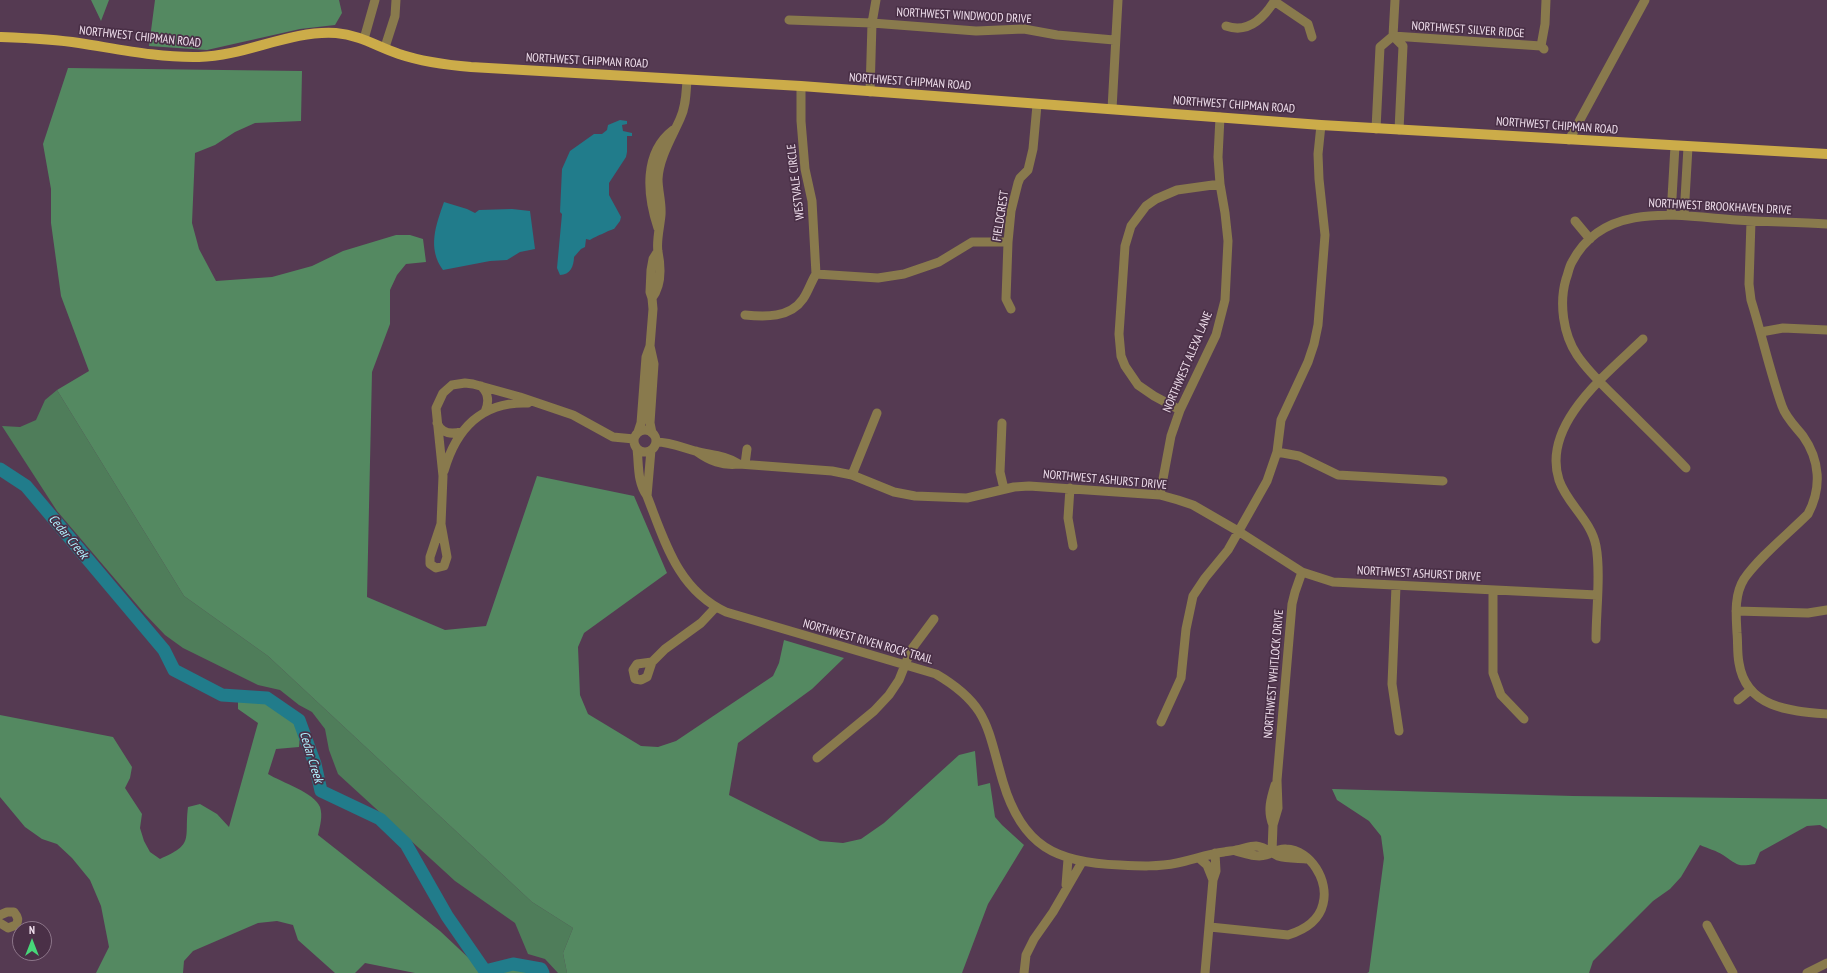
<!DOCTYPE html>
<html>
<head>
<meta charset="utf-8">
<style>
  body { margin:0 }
  #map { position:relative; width:1827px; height:973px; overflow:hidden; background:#553a52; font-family:"PT Sans Narrow",sans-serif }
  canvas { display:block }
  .north { position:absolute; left:12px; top:921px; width:40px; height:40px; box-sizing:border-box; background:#4a3047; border:1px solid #8d768a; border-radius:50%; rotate:0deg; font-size:11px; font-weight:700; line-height:16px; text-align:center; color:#f1e0ee }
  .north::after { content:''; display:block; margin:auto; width:14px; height:18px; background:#47d779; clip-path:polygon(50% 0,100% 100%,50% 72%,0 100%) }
</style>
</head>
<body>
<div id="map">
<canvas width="1827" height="973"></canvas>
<div class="north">N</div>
</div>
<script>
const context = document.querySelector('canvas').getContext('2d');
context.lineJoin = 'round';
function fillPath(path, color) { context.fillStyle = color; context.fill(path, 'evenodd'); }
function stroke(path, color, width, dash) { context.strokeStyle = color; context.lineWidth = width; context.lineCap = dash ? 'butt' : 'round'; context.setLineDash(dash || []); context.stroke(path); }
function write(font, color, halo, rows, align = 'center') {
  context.font = font + ' "PT Sans Narrow",sans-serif'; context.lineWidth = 3.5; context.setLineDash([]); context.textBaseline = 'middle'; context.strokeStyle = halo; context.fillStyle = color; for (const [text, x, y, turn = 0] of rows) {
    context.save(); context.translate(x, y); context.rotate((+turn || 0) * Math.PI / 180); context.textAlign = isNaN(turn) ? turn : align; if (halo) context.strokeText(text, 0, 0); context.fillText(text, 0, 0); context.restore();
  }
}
fillPath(new Path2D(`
  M57 390 184 596 268 656 532 902 573 928 563 953 567 973H558L545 959 528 954 515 923 455 881 338 774 329 750 325 729 312 712 299 705 280 690 258 685 183 648 165 635 144 613 57 511 2 426 20 427 36 420 45 400Z`), '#4f7d5a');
fillPath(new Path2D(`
  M91 0H109L101 21Z
  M155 0H339L342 13 335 25 300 29 207 50 149 46Z
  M68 68 302 71 301 121 255 123 235 132 215 145 195 153 192 223 199 249 216 281 272 277 312 266 343 251 396 235H410L423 239 426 262 406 264 397 275 390 290V324L372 372 367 597 445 630 486 626 537 476 634 496 667 573 584 633 578 647 580 695 588 714 641 746 658 747 676 741 773 676 779 663 784 640 844 658 812 689 738 743 729 795 820 841 843 843 861 839 884 823 959 755 975 751 978 786 990 783 995 817 1002 825 1024 845 988 904 962 973H567L563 953 573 928 532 902 268 656 184 596 57 390 89 371 61 296 51 223V189L43 144Z
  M238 699C246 700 258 699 266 702 285 710 303 725 299 747L276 749 268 774C281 782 315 793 320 807 323 816 320 826 318 835L440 931 474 963C493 964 513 966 531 973H415L365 963 355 973H335L298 940 293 925 277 921 258 923 193 951 184 961 183 973H96L109 947 101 906 90 880 72 858 57 844 42 839 25 827 0 797V715L113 737 132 767 130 778 125 788 142 814 140 828 144 841 150 852 160 859C195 844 184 839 188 807L200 804 217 814 229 827 258 723 238 709Z
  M1332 789 1573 796 1827 799V829L1820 825 1807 826 1760 852 1755 864C1737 867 1738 865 1723 855 1717 851 1707 848 1700 845L1681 877 1670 889 1653 901 1593 961 1589 973H1367L1369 972 1384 858 1381 836 1369 821 1337 800Z`), '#548961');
fillPath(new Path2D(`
  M620 120 627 121V124L622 125 623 131 632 133V136H627V152L626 157 609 183V195L621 217 620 221 614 229C612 229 591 239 590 240L586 239 585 247 581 249 574 257C574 266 570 275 560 275L557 268 562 214 560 212 562 169 570 151 594 134H602L607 130 608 125Z
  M444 202 467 209 475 213 479 210 512 209 530 211 535 249 520 252 507 260 490 261 443 270C427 248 436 225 444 202Z`), '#217c8b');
stroke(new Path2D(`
  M0 469 26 486 164 650 174 670 222 695 267 698 299 720 315 764 321 791 380 819 406 844 447 916 485 971 513 964 541 969 543 973`), '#217c8b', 13);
stroke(new Path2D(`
  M1274 1 1308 24 1312 37
  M789 20 872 23 976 31 1024 29 1057 35 1114 40
  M1226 26C1248 34 1264 18 1275 0
  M1393 36 1541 46
  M1393 36 1403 46 1399 130
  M364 39 375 0
  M385 47 395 16 396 0
  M1544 49 1541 46 1545 24 1546 0
  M801 86V121L805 169 812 201 816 274
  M870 92 872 23 876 0
  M1112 109 1118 0
  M1376 129 1380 47 1393 36 1395 0
  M1569 140 1645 0
  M1671 215 1675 146
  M1684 216 1688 147
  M1575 221 1590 239
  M1751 221 1749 284 1751 300C1762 335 1770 372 1782 406 1786 418 1796 427 1803 436 1820 460 1822 488 1808 514 1788 534 1759 557 1744 579 1734 595 1736 615 1737 633 1738 642 1737 653 1739 663 1746 708 1790 711 1827 714
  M658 228C647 195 643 153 673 130
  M816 274 878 278 904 274 939 262 972 242H1008
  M652 298C662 285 661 267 658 252 656 241 660 227 661 215 662 203 658 191 658 179 659 158 672 137 680 119 686 107 686 93 687 80
  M1011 309 1006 299 1008 242 1011 211 1018 183 1020 178 1028 170 1033 149 1037 105
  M745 315C765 317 790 318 803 299 808 292 811 282 816 274
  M1761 332 1783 328 1827 330
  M650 346 654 364 650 423 652 433
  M481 386C489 393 489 403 485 412
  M1180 410 1154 396 1138 385 1125 366 1121 356 1119 334 1125 246 1131 226 1146 206 1156 199 1177 190 1220 184
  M437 423C442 434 452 435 463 431
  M1002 423 1000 472 1004 489
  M634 441a11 11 0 1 1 22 0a11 11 0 1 1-22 0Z
  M638 432 641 423 646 357 650 346 653 309 652 298 650 292 651 270 653 259 658 251
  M656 442C670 442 681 447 695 451 710 455 725 455 739 464
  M637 449C639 465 637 482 647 496 665 542 678 590 726 612L936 674C989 705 987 728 1003 782 1022 846 1056 863 1120 865 1139 866 1158 867 1177 863 1192 860 1208 854 1224 852 1228 851 1232 851 1236 850 1243 849 1249 846 1256 846 1265 847 1270 852 1278 856 1287 859 1299 858 1308 859
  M696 451C710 461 722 466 739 464L832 471 852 475 894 492 915 496 967 498 1014 487 1029 486 1160 495 1178 500 1193 505 1238 531 1302 572 1333 582 1597 595
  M1277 452 1299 456 1338 475 1443 481
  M745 464 747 449
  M1686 468C1665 446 1643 425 1622 404 1606 388 1589 373 1577 355 1563 334 1559 303 1566 279 1568 274 1569 267 1572 262 1604 200 1680 216 1736 220 1767 222 1797 222 1827 224
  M444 471C456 429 482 401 528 403
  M852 475 877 413
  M1070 488 1068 518 1073 546
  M1160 495 1171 436 1180 410 1216 335 1225 300 1228 241 1225 213 1220 184 1218 157 1220 117
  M647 496 651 450
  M441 524 447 557 444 566 436 568 430 564V557L441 524 443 476 436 408 443 393 452 385 465 383 473 384 520 397 573 415 613 437 634 439
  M1396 586 1392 684 1399 731
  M1493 590V673L1501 695 1524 719
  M1736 611 1808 613 1827 610
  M1596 639C1596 612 1601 572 1596 546 1591 520 1567 504 1559 480 1541 424 1608 373 1643 339
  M652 662 647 677 641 680 635 679 633 670 637 664 652 662 665 649 701 623 716 607
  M1738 700 1749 691
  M1161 722 1181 678 1186 629 1193 596 1205 578 1228 550 1267 481 1277 452 1281 420 1308 362 1314 344 1318 325 1325 235 1319 179 1318 154 1321 125
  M817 758 874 711 889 695 899 680 911 650 934 619
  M1273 825C1267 811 1271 798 1275 785
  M1272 852 1273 825 1278 808 1277 780 1292 604 1295 592 1302 572
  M1199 858 1207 865 1213 880
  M1066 885 1068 859
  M0 915 7 912H14C18 917 19 920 16 925L8 928 0 923
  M1707 925 1733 973
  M1210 927 1288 935C1304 930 1319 921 1323 904 1329 881 1311 850 1286 849 1278 848 1273 853 1266 855 1256 858 1245 853 1236 851
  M1024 973 1026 955 1034 939 1053 912 1082 862
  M1205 973 1213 880 1216 871 1215 853
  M1807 973 1827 963`), '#897a4d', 9);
stroke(new Path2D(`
  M0 37C26 38 53 39 79 43 118 49 159 58 199 57 246 56 289 30 336 33 360 35 378 47 399 54 423 62 446 65 471 67L801 86 1321 125 1827 154`), '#ccac49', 10);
write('12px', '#f1e0ee', '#4a3047', [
  ["NORTHWEST WINDWOOD DRIVE",964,16,3],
  ["NORTHWEST SILVER RIDGE",1468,30,4],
  ["NORTHWEST CHIPMAN ROAD",140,37,6],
  ["NORTHWEST CHIPMAN ROAD",587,61,3],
  ["NORTHWEST CHIPMAN ROAD",910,82,4],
  ["NORTHWEST CHIPMAN ROAD",1234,105,4],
  ["NORTHWEST CHIPMAN ROAD",1557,126,4],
  ["WESTVALE CIRCLE",796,182,-97],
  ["NORTHWEST BROOKHAVEN DRIVE",1720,207,3],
  ["FIELDCREST",1001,216,-81],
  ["NORTHWEST ALEXA LANE",1188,362,-67],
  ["NORTHWEST ASHURST DRIVE",1105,480,5],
  ["NORTHWEST ASHURST DRIVE",1419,574,3],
  ["NORTHWEST RIVEN ROCK TRAIL",868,642,16],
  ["NORTHWEST WHITLOCK DRIVE",1274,674,-85]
]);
write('italic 13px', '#aef1fe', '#4a3047', [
  ["Cedar Creek",68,537,50],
  ["Cedar Creek",311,757,73]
]);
</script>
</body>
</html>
